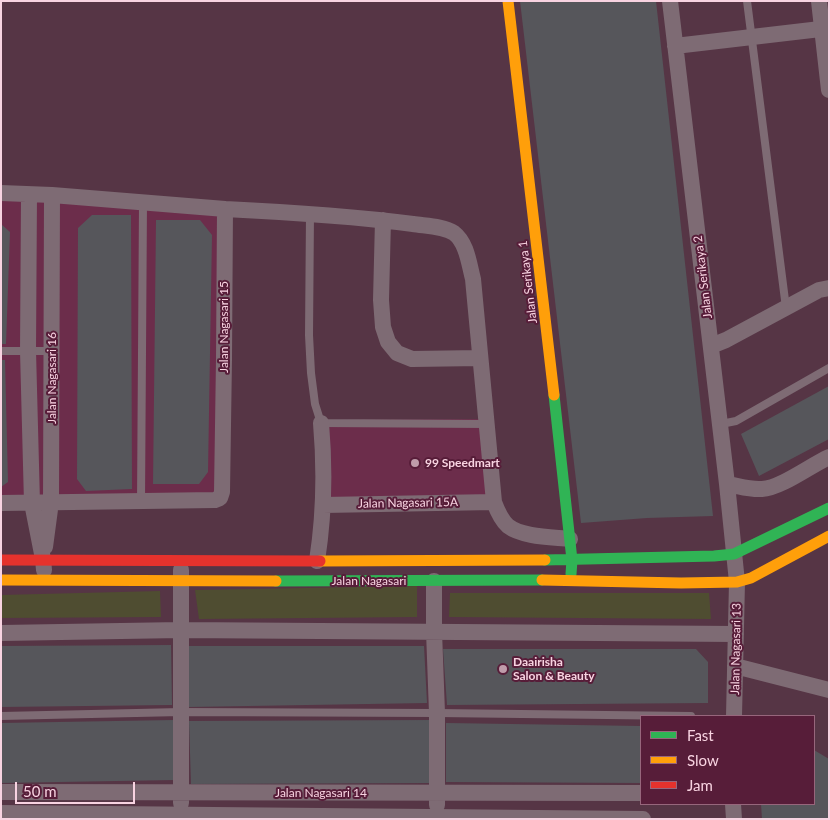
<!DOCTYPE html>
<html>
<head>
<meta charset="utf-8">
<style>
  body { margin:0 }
  #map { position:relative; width:830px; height:820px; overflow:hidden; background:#563545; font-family:Lato,sans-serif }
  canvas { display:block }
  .frame { position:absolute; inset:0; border:2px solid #f8d3e1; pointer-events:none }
  .legend { position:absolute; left:640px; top:715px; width:175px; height:90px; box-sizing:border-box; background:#571d39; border:1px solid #97667c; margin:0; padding:6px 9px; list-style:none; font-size:15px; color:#f8d3e1 }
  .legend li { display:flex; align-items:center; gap:10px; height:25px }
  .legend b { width:25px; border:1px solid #97667c }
  .scale { position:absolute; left:15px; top:782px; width:120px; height:22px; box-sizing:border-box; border:2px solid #f8d3e1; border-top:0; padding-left:6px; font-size:15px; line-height:18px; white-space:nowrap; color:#f8d3e1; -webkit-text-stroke:4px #571d39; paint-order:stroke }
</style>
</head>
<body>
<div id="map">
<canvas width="830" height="820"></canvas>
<div class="frame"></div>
<ul class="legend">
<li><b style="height:6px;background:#30b455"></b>Fast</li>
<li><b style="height:6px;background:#ff9f0a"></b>Slow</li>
<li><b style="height:6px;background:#e5322d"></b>Jam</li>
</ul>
<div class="scale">50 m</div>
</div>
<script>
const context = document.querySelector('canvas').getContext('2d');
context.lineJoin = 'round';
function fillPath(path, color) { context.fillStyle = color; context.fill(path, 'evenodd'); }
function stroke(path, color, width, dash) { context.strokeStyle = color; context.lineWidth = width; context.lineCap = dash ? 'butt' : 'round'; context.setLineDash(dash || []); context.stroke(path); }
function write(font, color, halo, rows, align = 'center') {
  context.font = font + ' Lato,sans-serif'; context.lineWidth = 4; context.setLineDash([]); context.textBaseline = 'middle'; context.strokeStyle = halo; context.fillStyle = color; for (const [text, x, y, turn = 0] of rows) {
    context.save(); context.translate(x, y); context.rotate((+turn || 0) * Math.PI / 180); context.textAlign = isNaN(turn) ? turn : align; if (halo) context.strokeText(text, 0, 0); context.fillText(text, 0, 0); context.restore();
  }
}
fillPath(new Path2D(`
  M1 187 232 203 228 493 1 507Z
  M493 419 500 502 317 511 315 420Z`), '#6c2d4b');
fillPath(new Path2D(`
  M417 586V617L199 619 195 590Z
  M160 591 161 617 1 618V595Z
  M450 593H709L711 619 449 617Z`), '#4f4d31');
fillPath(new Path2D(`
  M520 1H656L713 516 647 518 581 523Z
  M92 215H131L132 489 86 491 77 479 78 228Z
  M156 220H200L212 235 208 472 199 484H153Z
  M1 224 10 232 6 344H1Z
  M1 360H5L8 482 1 487Z
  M829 386V439L759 476 741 434Z
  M171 645 172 705 1 707V646Z
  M186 646H424L427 703 189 707Z
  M443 649H696L708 662V703L447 705Z
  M173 720 175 780 1 783V723Z
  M429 720 431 783 191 784 189 721Z
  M446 723 641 726V783L446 782Z
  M814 750 829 759V819H762L761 804H814Z`), '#56565b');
stroke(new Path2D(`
  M747 1 786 308
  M310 214 309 335 311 373 315 404 321 423 487 424
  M1 351H52
  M720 423H726L736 421 829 368
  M141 501 143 203
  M1 716 181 712 437 713 691 716`), '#7e6b74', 8);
stroke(new Path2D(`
  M670 1 727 484 737 582 734 716
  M819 1 829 90
  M675 46 829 28
  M1 193 52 195 225 209 224 359 222 492 220 498 215 500 1 503
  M29 195 28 351 32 503 43 559 44 570
  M225 209C288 212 351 216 413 224 425 226 443 226 454 233 467 243 469 264 473 279L494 502C497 510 501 520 508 526 522 537 552 537 570 539
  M383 220 381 300 383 327 388 342 397 353 412 359 480 358
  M711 346 726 340 819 290 829 288
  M727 484C739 486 750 490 762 489 781 488 811 465 829 457
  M323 505 494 502
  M45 547 51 502 52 195
  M317 561C324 516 325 469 321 423
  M181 570V803
  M434 581V631L437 713V805
  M1 633 181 630 736 634
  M735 666 829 690
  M1 792C215 792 428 794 641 793
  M733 804 734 819
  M1 813 643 819`), '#7e6b74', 16);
stroke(new Path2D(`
  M554 395 572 560 571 574
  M545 560 714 556 734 554 829 508
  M276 581 542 580`), '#30b455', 11);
stroke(new Path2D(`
  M508 1 554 395
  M320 561 545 560
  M1 580 276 581
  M542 580 681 583 737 582 751 578 829 536`), '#ff9f0a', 11);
stroke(new Path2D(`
  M1 560 320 561`), '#e5322d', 11);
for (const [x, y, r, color] of [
  [415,463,5,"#bf9caa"],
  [503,669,5,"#bf9caa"]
]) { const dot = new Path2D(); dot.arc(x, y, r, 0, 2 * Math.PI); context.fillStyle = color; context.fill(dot); stroke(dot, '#571d39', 2); }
write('12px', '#f8d3e1', '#571d39', [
  ["Jalan Serikaya 2",703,277,-97],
  ["Jalan Serikaya 1",528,282,-97],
  ["Jalan Nagasari 15",224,327,-90],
  ["Jalan Nagasari 16",52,378,-90],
  ["Jalan Nagasari 15A",408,503,-1],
  ["Jalan Nagasari",369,581],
  ["Jalan Nagasari 13",736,649,-89],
  ["Jalan Nagasari 14",321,793]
]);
write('bold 12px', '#f8d3e1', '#571d39', [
  ["99 Speedmart",425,463],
  ["Daairisha",513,662],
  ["Salon & Beauty",513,676]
], 'left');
</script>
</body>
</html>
